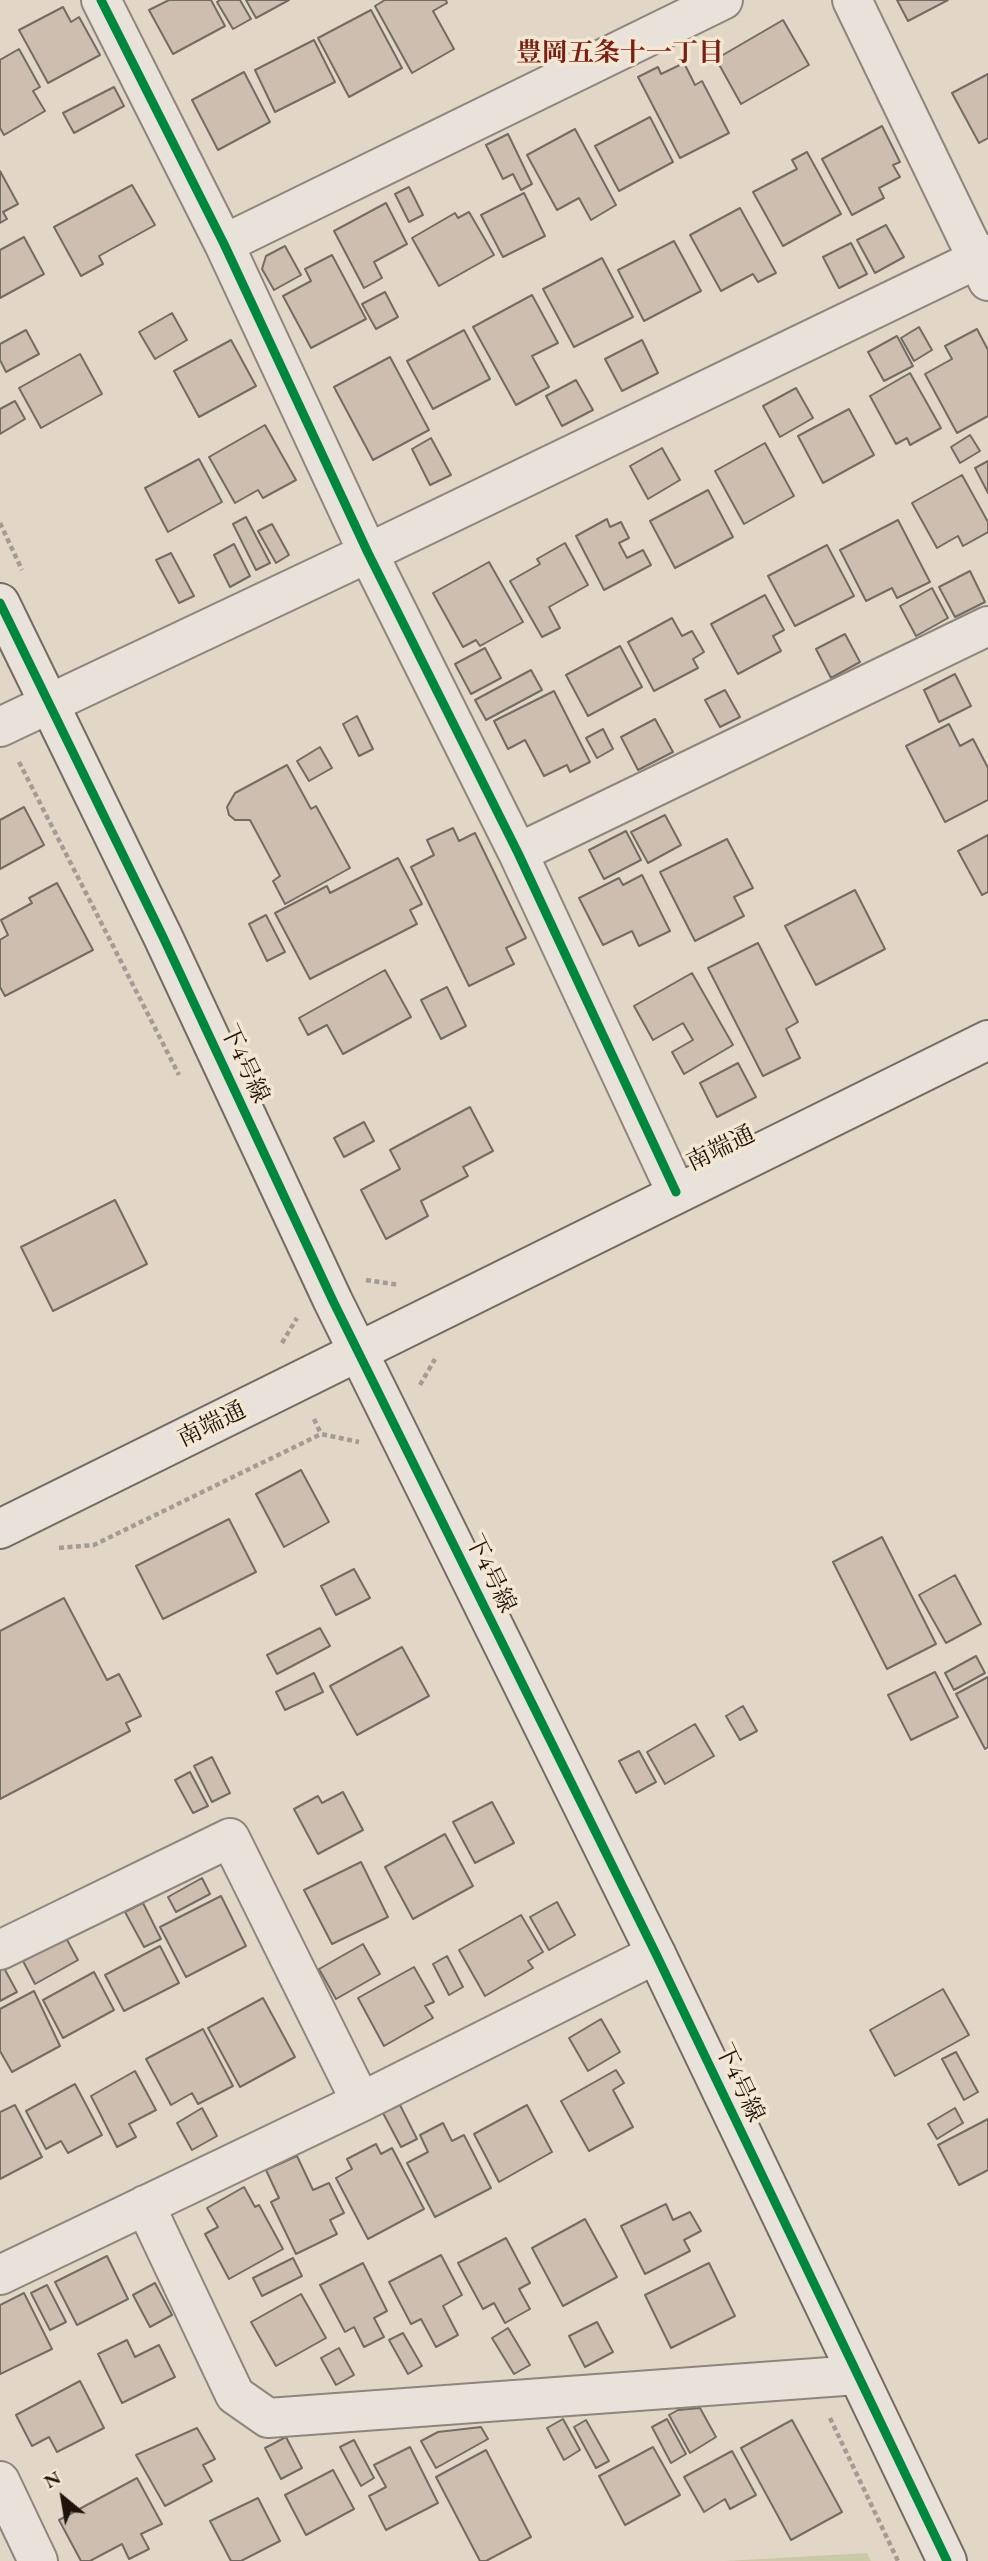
<!DOCTYPE html>
<html>
<head>
<meta charset="utf-8">
<style>
  body { margin:0 }
  #map { position:relative; width:988px; height:2561px; overflow:hidden; background:#e2d7c6; font-family:"EB Garamond",serif }
  canvas { display:block }
  .north { position:absolute; left:28px; top:2463px; width:70px; height:70px; -webkit-text-stroke:5px #f3e6d3; paint-order:stroke; rotate:330deg; font-size:19px; font-weight:700; line-height:28px; text-align:center; color:#1f140a }
  .north::after { content:''; display:block; margin:auto; width:24px; height:32px; background:#1f140a; clip-path:polygon(50% 0,100% 100%,50% 72%,0 100%) }
</style>
</head>
<body>
<div id="map">
<canvas width="988" height="2561"></canvas>
<div class="north">N</div>
</div>
<script>
const context = document.querySelector('canvas').getContext('2d');
context.lineJoin = 'round';
function fillPath(path, color) { context.fillStyle = color; context.fill(path, 'evenodd'); }
function stroke(path, color, width, dash) { context.strokeStyle = color; context.lineWidth = width; context.lineCap = dash ? 'butt' : 'round'; context.setLineDash(dash || []); context.stroke(path); }
function write(font, color, halo, rows, align = 'center') {
  context.font = font + ' "EB Garamond","Noto Serif JP",serif'; context.lineWidth = 7; context.setLineDash([]); context.textBaseline = 'middle'; context.strokeStyle = halo; context.fillStyle = color; for (const [text, x, y, turn = 0] of rows) {
    context.save(); context.translate(x, y); context.rotate((+turn || 0) * Math.PI / 180); context.textAlign = isNaN(turn) ? turn : align; if (halo) context.strokeText(text, 0, 0); context.fillText(text, 0, 0); context.restore();
  }
}
fillPath(new Path2D(`
  M867 2553 871 2561H725Z`), '#cbcaa8');
const building = new Path2D(`
  M169 0H211L225 26 173 54 149 10Z
  M220 0H240L251 19 233 29 217 2Z
  M246 0H289L256 18Z
  M385 0H446L447 3 433 11 454 49 412 73 375 6Z
  M897 0H948L908 21Z
  M63 7 71 22 79 17 100 55 48 83 19 30Z
  M371 10 402 68 349 97 318 38Z
  M783 20 809 65 741 104 716 59Z
  M314 40 335 82 275 112 255 70Z
  M19 49 40 87 33 91 45 111 4 135 0 128V60Z
  M684 63 695 85 702 81 729 133 680 158 638 77 658 67 661 74Z
  M244 72 270 122 218 150 192 100Z
  M988 74V138L979 143 952 93Z
  M114 87 124 106 74 133 63 113Z
  M650 117 673 162 619 191 595 146Z
  M882 126 900 162 893 165 900 177 879 188 884 198 852 215 822 159Z
  M575 129 616 205 591 220 579 198 557 210 527 155Z
  M508 134 532 184 521 190 513 174 503 179 486 145Z
  M807 152 841 214 783 246 753 192 797 169 792 160Z
  M0 171 18 204 3 212 7 219 0 223Z
  M132 185 155 225 99 256 103 264 81 276 54 227Z
  M409 187 423 215 409 222 395 194Z
  M524 193 545 236 503 257 481 215Z
  M386 203 407 244 374 262 382 278 364 288 334 231Z
  M740 208 776 273 758 282 753 274 721 291 690 235Z
  M469 212 494 255 439 286 412 238 455 213 458 218Z
  M886 225 904 257 875 273 857 240Z
  M24 237 44 274 0 298V250Z
  M674 241 701 291 644 321 618 270Z
  M851 243 867 274 839 288 823 257Z
  M285 246 301 275 274 290 262 269 266 256Z
  M332 255 366 319 311 348 283 296 311 281 305 269Z
  M602 258 633 317 574 347 543 289Z
  M385 292 398 317 376 329 362 304Z
  M532 295 558 343 532 356 549 387 516 405 473 327Z
  M172 313 187 340 155 359 139 332Z
  M919 327 932 350 914 361 901 338Z
  M977 329 988 350V416L957 433 925 374 952 359 945 346Z
  M26 330 39 354 6 372 0 360V344Z
  M464 330 490 379 433 409 407 361Z
  M897 336 913 366 884 381 868 352Z
  M231 340 256 386 199 417 174 371Z
  M642 340 658 373 622 391 605 359Z
  M80 354 102 394 41 428 19 388Z
  M390 357 429 430 373 460 334 387Z
  M910 373 941 428 910 445 907 438 896 444 870 396Z
  M576 380 593 410 562 426 546 396Z
  M796 388 813 418 780 437 763 406Z
  M15 401 25 419 0 434V409Z
  M849 409 874 455 823 483 798 436Z
  M265 425 296 480 263 498 258 490 235 503 209 457Z
  M970 435 980 451 960 463 951 447Z
  M431 438 451 475 430 485 412 449Z
  M765 443 794 496 744 524 715 471Z
  M662 448 680 480 648 499 630 466Z
  M199 459 222 502 168 532 145 488Z
  M988 461V493L975 468Z
  M962 475 988 522V532L963 546 958 536 937 548 912 503Z
  M708 490 733 537 675 568 650 521Z
  M246 517 270 563 256 570 233 524Z
  M607 519 610 527 621 522 629 538 619 543 627 558 643 550 651 565 604 590 576 536Z
  M898 520 930 582 897 598 892 588 866 601 840 550Z
  M272 524 289 555 276 563 258 531Z
  M565 543 588 585 549 607 560 628 542 637 510 581 540 564 537 559Z
  M234 544 250 576 230 587 214 555Z
  M827 545 854 596 795 626 768 576Z
  M171 553 194 596 179 603 156 560Z
  M489 562 523 622 480 646 476 640 463 647 433 593Z
  M970 571 985 602 955 617 939 587Z
  M932 588 948 618 916 636 900 606Z
  M765 595 784 630 773 636 781 651 738 674 711 624Z
  M672 618 682 636 692 631 704 652 693 659 698 668 654 691 628 642Z
  M845 634 860 662 831 678 816 649Z
  M620 646 642 687 588 716 566 675Z
  M485 648 501 678 471 694 455 664Z
  M531 670 542 690 486 720 475 700Z
  M955 674 971 706 939 722 924 690Z
  M725 690 740 717 720 727 705 700Z
  M554 691 590 762 570 772 567 765 544 776 525 740 508 749 494 721Z
  M357 716 373 749 359 756 343 724Z
  M655 719 673 752 638 770 621 737Z
  M949 724 960 746 973 739 988 768V800L945 822 906 746Z
  M603 729 613 749 597 758 586 738Z
  M320 747 332 768 309 781 297 761Z
  M287 765 311 809 316 806 350 868 285 904 273 881 280 876 250 820H235L229 815 227 807 235 793Z
  M24 807 44 845 0 869V820Z
  M665 815 681 845 648 863 631 832Z
  M453 828 459 841 475 833 526 938 506 948 514 964 469 986 411 867 434 855 427 840Z
  M626 831 641 860 604 879 589 850Z
  M988 835V892L982 895 958 851Z
  M727 839 753 888 734 897 744 916 695 941 660 872Z
  M398 858 422 904 410 910 417 924 310 979 275 913 327 886 330 893Z
  M642 875 670 931 639 946 632 931 603 945 579 898 619 878 623 885Z
  M57 883 93 950 5 996 0 987V940L8 935 1 920 32 903 29 898Z
  M855 890 885 949 816 985 785 926Z
  M266 915 285 952 267 961 249 924Z
  M758 943 798 1022 786 1029 800 1058 763 1076 708 968Z
  M385 970 411 1017 343 1054 327 1025 308 1035 299 1018Z
  M692 973 733 1045 684 1074 672 1052 693 1040 683 1023 653 1040 634 1006Z
  M447 987 466 1026 441 1039 421 1000Z
  M738 1063 756 1097 717 1117 700 1083Z
  M470 1107 493 1151 463 1167 468 1176 421 1201 428 1216 386 1239 361 1190 400 1169 390 1150Z
  M364 1122 374 1141 344 1157 334 1138Z
  M115 1200 147 1264 53 1311 21 1247Z
  M301 1470 329 1522 284 1547 256 1494Z
  M229 1519 256 1572 163 1619 136 1566Z
  M882 1537 936 1644 887 1669 833 1562Z
  M354 1569 370 1598 336 1615 321 1586Z
  M955 1575 981 1624 946 1643 919 1595Z
  M64 1598 107 1680 119 1674 141 1716 126 1723 130 1731 0 1799V1631Z
  M320 1628 330 1646 277 1674 267 1655Z
  M402 1647 429 1696 357 1735 330 1686Z
  M976 1656 985 1673 954 1690 945 1673Z
  M935 1672 958 1717 911 1740 888 1695Z
  M314 1673 323 1692 285 1710 276 1692Z
  M988 1677V1747L985 1749 956 1694Z
  M743 1706 757 1731 740 1740 726 1716Z
  M695 1724 714 1756 665 1784 647 1752Z
  M639 1751 656 1782 636 1793 619 1761Z
  M212 1757 230 1793 212 1802 194 1766Z
  M190 1772 208 1806 193 1813 175 1780Z
  M343 1792 363 1830 318 1854 294 1809 318 1796 322 1803Z
  M492 1802 514 1843 475 1863 453 1822Z
  M445 1834 473 1886 413 1919 385 1867Z
  M361 1862 388 1917 332 1944 304 1890Z
  M202 1878 210 1894 176 1912 168 1897Z
  M221 1896 246 1946 186 1977 160 1927Z
  M557 1902 575 1935 549 1950 530 1917Z
  M143 1903 161 1939 144 1947 125 1912Z
  M521 1915 543 1952 528 1961 533 1968 485 1996 459 1950Z
  M66 1938 78 1960 35 1984 23 1961Z
  M363 1944 380 1974 336 1999 319 1969Z
  M160 1946 179 1983 124 2011 105 1975Z
  M447 1956 463 1987 449 1995 433 1964Z
  M414 1967 434 2002 425 2006 433 2018 384 2046 358 1998Z
  M4 1968 17 1992 0 2001V1971Z
  M94 1972 114 2010 63 2038 43 2000Z
  M943 1989 969 2035 895 2076 870 2030Z
  M34 1991 60 2046 12 2072 0 2051V2009Z
  M263 1998 295 2057 240 2087 208 2028Z
  M601 2019 620 2052 588 2071 569 2038Z
  M203 2029 233 2086 198 2104 192 2093 171 2105 146 2059Z
  M956 2052 978 2092 964 2100 942 2059Z
  M616 2070 624 2083 613 2090 633 2127 589 2151 561 2101Z
  M135 2071 156 2110 129 2124 136 2137 117 2147 91 2096Z
  M75 2084 102 2135 68 2153 61 2141 46 2149 26 2111Z
  M15 2105 42 2157 0 2179V2112Z
  M400 2105 417 2139 401 2147 383 2113Z
  M527 2105 552 2152 499 2182 474 2134Z
  M202 2108 217 2136 192 2150 177 2123Z
  M955 2108 963 2123 937 2139 928 2124Z
  M988 2119V2170L959 2185 938 2145Z
  M443 2123 452 2141 464 2135 491 2188 435 2217 407 2163 428 2152 420 2135Z
  M376 2144 381 2154 392 2148 424 2209 368 2239 336 2178 352 2169 347 2159Z
  M297 2156 313 2190 329 2183 344 2213 330 2220 337 2234 296 2254 271 2202 279 2198 266 2170Z
  M244 2187 255 2207 259 2205 283 2249 229 2279 205 2234 218 2227 207 2208Z
  M666 2204 673 2220 690 2212 701 2231 684 2240 690 2251 645 2274 621 2226Z
  M585 2219 617 2277 563 2306 532 2248Z
  M506 2238 530 2283 519 2289 530 2309 505 2323 494 2303 483 2309 458 2263Z
  M441 2255 462 2295 443 2306 458 2335 436 2347 421 2319 411 2324 389 2282Z
  M107 2256 128 2299 77 2325 55 2282Z
  M293 2258 302 2276 262 2296 253 2278Z
  M363 2263 387 2311 374 2318 384 2337 364 2347 354 2327 345 2332 320 2285Z
  M709 2263 735 2316 671 2348 645 2295Z
  M155 2283 172 2315 150 2327 133 2295Z
  M47 2285 66 2322 50 2330 31 2293Z
  M24 2293 52 2349 0 2374V2305Z
  M301 2294 326 2338 276 2366 251 2322Z
  M597 2322 613 2352 585 2367 569 2336Z
  M508 2328 530 2365 514 2374 492 2338Z
  M403 2333 422 2366 408 2374 389 2340Z
  M127 2340 135 2357 159 2345 175 2377 122 2403 98 2354Z
  M339 2348 354 2375 336 2385 321 2358Z
  M80 2381 104 2428 57 2452 49 2437 32 2446 16 2415Z
  M700 2408 716 2437 690 2453 669 2415 678 2410Z
  M563 2419 580 2450 564 2460 547 2428Z
  M667 2419 686 2454 671 2463 652 2427Z
  M586 2420 609 2461 596 2468 574 2427Z
  M792 2420 842 2512 791 2540 741 2448Z
  M481 2427 488 2439 436 2468 421 2441 438 2432Z
  M197 2428 215 2459 203 2465 212 2481 165 2506 136 2455Z
  M286 2437 302 2468 281 2479 265 2448Z
  M354 2440 374 2478 361 2486 340 2447Z
  M410 2447 438 2503 386 2530 369 2496 386 2487 374 2465Z
  M653 2447 680 2495 625 2525 599 2476Z
  M486 2450 531 2537 486 2561H480L436 2477Z
  M732 2451 756 2495 730 2509 725 2499 704 2512 684 2477Z
  M333 2470 354 2509 306 2535 285 2495Z
  M137 2478 162 2524 141 2534 149 2549 129 2559 122 2544 90 2561H81L59 2520Z
  M258 2498 280 2541 241 2561H231L210 2521Z`);
fillPath(building, '#cebeb0');
stroke(building, '#736c62', 2);
const street = new Path2D(`
  M101 0 224 244 368 553 518 853 676 1192
  M852 0 988 281
  M224 244 723 0
  M0 727 368 553 988 254
  M518 853 988 626
  M0 1950 230 1838 361 2102
  M145 2205 235 2395 268 2418 857 2375
  M0 2275 361 2102 656 1954
  M0 2481 38 2561`);
const secondary = new Path2D(`
  M0 603 163 937 333 1301 656 1954 947 2561
  M0 1529C330 1367 658 1201 988 1040`);
stroke(street, '#8e867c', 42);
stroke(secondary, '#736c62', 42);
stroke(new Path2D(`
  M0 523 22 570
  M19 762 179 1075
  M366 1280 399 1285
  M282 1343 297 1318
  M420 1385 435 1359
  M314 1419 321 1434
  M59 1548 94 1545 321 1434 359 1442
  M830 2418 898 2561`), '#a19c95', 4.5, [5, 3.5]);
stroke(street, '#e8e2da', 38);
stroke(secondary, '#e8e2da', 38);
stroke(new Path2D(`
  M101 0 224 244 368 553 518 853 676 1192
  M0 603 163 937 333 1301 656 1954 947 2561`), '#00873e', 9);
write('24px', '#1f140a', '#f3e6d3', [
  ["下4号線",244,1064,65],
  ["南端通",721,1149,-26],
  ["南端通",212,1425,-26],
  ["下4号線",490,1574,64],
  ["下4号線",739,2083,65]
]);
write('bold 26px', '#7a1f14', '#f3e6d3', [
  ["豊岡五条十一丁目",620,54]
]);
</script>
</body>
</html>
